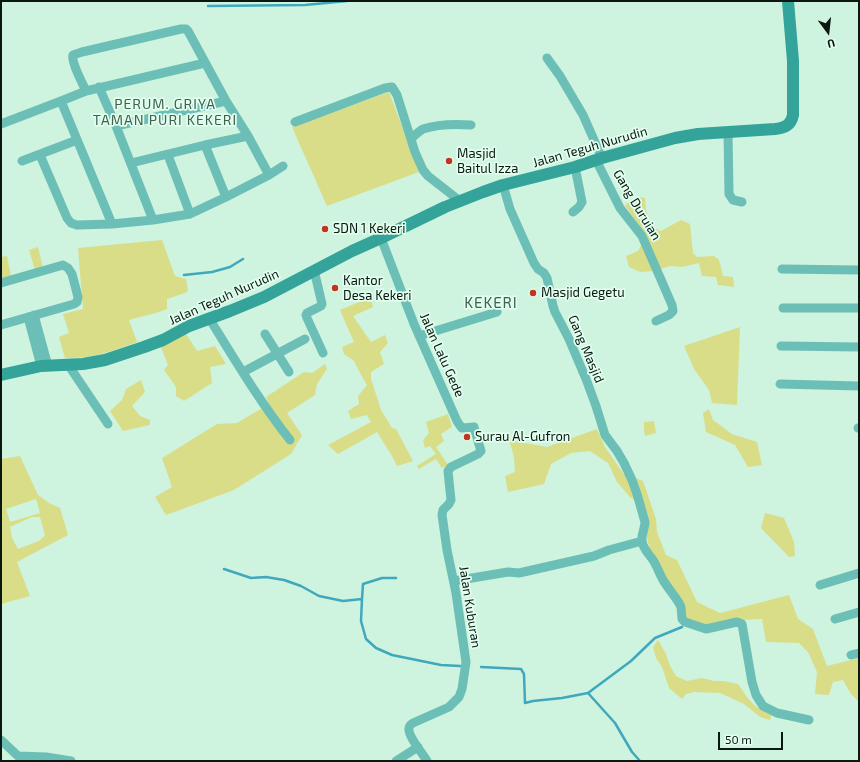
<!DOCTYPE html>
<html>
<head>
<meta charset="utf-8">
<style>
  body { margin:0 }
  #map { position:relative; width:860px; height:762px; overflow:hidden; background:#cef3df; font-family:"Exo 2",sans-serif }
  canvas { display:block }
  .frame { position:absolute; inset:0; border:2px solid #0a1811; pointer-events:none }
  .north { position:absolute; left:808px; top:12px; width:40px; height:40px; -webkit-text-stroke:3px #e1feee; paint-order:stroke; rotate:165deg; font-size:11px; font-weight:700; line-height:16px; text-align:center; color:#0a1811 }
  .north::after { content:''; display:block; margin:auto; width:14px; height:18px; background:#0a1811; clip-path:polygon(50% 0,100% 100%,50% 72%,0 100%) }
  .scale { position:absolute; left:718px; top:732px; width:65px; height:18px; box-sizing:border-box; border:2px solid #0a1811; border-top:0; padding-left:5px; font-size:12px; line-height:14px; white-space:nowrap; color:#0a1811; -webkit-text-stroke:3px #e1feee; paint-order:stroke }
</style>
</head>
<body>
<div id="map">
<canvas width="860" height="762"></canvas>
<div class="frame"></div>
<div class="north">U</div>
<div class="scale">50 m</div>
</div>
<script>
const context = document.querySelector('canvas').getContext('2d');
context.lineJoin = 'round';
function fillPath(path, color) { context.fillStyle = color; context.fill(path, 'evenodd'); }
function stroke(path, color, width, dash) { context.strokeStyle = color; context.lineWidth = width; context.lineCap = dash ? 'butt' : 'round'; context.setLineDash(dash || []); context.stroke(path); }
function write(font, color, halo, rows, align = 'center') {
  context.font = font + ' "Exo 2",sans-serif'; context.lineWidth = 3.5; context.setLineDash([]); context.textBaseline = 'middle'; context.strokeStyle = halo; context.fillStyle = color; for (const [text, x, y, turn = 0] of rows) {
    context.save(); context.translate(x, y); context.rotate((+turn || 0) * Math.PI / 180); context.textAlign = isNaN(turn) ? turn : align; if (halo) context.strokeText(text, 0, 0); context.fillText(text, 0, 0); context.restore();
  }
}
fillPath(new Path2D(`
  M389 92 419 172 327 206 292 127Z
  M637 197 645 198 646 210 652 227 661 231 681 220 690 224 693 253 697 257 714 256 719 260 723 276 733 277 734 287 718 285 716 277 702 276 699 263 682 267 670 266 654 271 640 272 629 267 626 256 638 251 647 235 634 219 625 205Z
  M162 240 175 276 186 279 188 291 185 293 167 299V309L159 312 129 320 137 342C113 351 91 359 65 358L59 337 69 333 63 314 83 309 78 248Z
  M38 247 43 268 35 270 29 250Z
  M7 256 11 276 1 279V257Z
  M371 297 373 307 353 316 371 342 385 335 388 343 380 352 384 364 371 372V379L381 410 392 428 396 429 413 461 397 466 392 456 377 432 338 454 328 445 371 422 367 415 351 419 348 411 359 404 358 396 367 385 360 373 354 361 344 354 342 347 354 342 340 310Z
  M740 327 737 405 712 403 709 390 694 369 684 346Z
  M186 334 197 351 215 346 226 364 210 367 212 383 184 401 176 396V387L164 370 168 365 160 345Z
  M325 364 327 369 317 384 315 395 287 413 302 435 291 454 234 490 166 515 155 497 172 487 162 458 217 424 237 423 269 404 266 397 304 372 312 373Z
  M141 380 145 392 132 406 140 416 150 420V425L123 431 110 411 122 400 126 389Z
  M709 409 713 420 732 434 757 442 762 465 748 467 735 445 706 432 703 413Z
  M448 414 452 427 441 434 444 441 436 447 448 465 442 468 436 459 419 469 417 466 436 454 430 446 425 448 423 440 429 433 426 422Z
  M654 421 656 433 645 436 644 430V422Z
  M597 429 605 447 623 473 643 481 656 519 657 532 666 555 677 560 697 602 720 613 789 595 798 619 813 629 827 666 859 658V702L851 694 843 680 833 682 829 695 815 694 817 672 808 652 799 643 766 642 762 619 741 620 706 626 684 617 650 549 646 535 643 505 630 497 617 482 608 463 590 451 571 453 551 464 544 484 508 492 505 476 515 472 514 457 509 440 547 447Z
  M20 456 38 495 49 503 60 508 68 535 17 562 30 596 1 604V459ZM36 499 40 513 10 522 6 509ZM32 517H40L45 535 39 541 18 549 12 538 10 527Z
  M765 513 784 518 794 542 795 556 789 557 761 528Z
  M658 640 666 654 670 666 676 676 687 681 702 678 714 681H723L738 684 747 697 755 706 772 714 770 720 760 717 744 704 720 693 694 692 686 694 682 699 669 688 662 667 656 658 653 647Z`), '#dadd87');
stroke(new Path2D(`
  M208 6 305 5 347 1
  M184 275 212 272 230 267 243 259
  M224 569 251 578 266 577 284 580 301 586 319 596 343 601 362 599 363 584 382 578H396
  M362 599 361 621 366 639 376 648 392 655 441 665 460 666
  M481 667 521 669 524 674 525 703 533 701 562 698 588 693 631 661 655 638 682 627
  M588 693 615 723 632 752 640 761`), '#40a8bc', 2.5);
stroke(new Path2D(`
  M547 58 560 76 583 115 602 158
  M99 87 116 126 153 220
  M86 91C82 82 71 62 73 55L82 52 181 29H186L188 31 226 101 248 136 269 175
  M61 101 112 224
  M295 122 385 88 392 87 397 95 415 152 423 170 428 176 460 201
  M1 124 61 101 86 91 205 63
  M116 126 226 101
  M728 132 729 194 733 200 742 202
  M411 139C415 135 419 131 423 129 438 124 455 124 471 125
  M205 145 226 197
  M40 155 67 218 71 223 77 225 112 224 153 220 190 214 226 197 269 175 283 166
  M168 155 190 214
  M596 160 620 208 642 236 672 305 673 311 669 315 656 321
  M22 161 77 140
  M131 163 205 145 248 136
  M503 185 510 209 534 263 538 269 544 273 547 278 553 306 555 312 569 339 586 379 596 406 605 435 617 451 624 463 632 480 637 494 645 522C645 529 641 534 642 541 643 549 649 554 653 560 657 566 659 573 663 580 668 588 674 595 679 603L681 607 682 619 685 622 706 629 737 622 742 624 752 682 756 695 763 706 777 713 809 720
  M573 212 579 207 582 202 575 167
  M381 238 414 324 457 421 461 427 462 428 474 427 481 451 478 454 451 467 448 471 451 500 449 504 443 510 442 515 447 550 456 593 466 662 462 689 459 697 449 707 413 723C410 725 409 725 409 729 408 736 423 754 427 761
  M782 269 859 270
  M314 270 322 304 321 306 307 313 306 315 307 318 323 353
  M1 283 63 265 68 268 72 274 78 297 77 302 74 304 1 325
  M783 308H859
  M34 315 48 366
  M28 317 41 366
  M209 318C235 360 260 402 290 440
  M265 334 289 372
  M419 336 497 312
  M781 346 859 347
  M69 366 108 424
  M243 372 305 339
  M780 384 859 386
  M858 428H859
  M454 581 508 572 519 573 594 556 609 550 642 541
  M820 585 859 573
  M835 619 859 612
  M851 655 859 653
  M1 740 18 756 46 757 71 761
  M396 761 418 747`), '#6cbfb6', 9);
stroke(new Path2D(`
  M1 375 41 366 83 364 105 360 144 347 163 340 189 326 230 311 264 297 352 251 381 238 445 207 483 192 503 185 575 167 602 158 675 138 698 134 775 129C785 128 791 125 793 115V61L788 1`), '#34a49b', 12);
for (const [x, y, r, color] of [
  [449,161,4,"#c0351b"],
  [325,229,4,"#c0351b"],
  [335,288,4,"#c0351b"],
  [533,293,4,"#c0351b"],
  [467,437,4,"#c0351b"]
]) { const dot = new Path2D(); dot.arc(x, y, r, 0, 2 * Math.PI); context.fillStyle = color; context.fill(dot); stroke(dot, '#e1feee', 1.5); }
write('13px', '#0a1811', '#e1feee', [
  ["Jalan Teguh Nurudin",590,147,-16],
  ["Gang Duruian",637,205,59],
  ["Jalan Teguh Nurudin",224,297,-24],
  ["Gang Masjid",586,349,67],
  ["Jalan Lalu Gede",442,355,66],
  ["Jalan Kuburan",470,607,81]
]);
write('13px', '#0a1811', '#e1feee', [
  ["Masjid",457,154],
  ["Baitul Izza",457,169],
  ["SDN 1 Kekeri",333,229],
  ["Kantor",343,281],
  ["Desa Kekeri",343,296],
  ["Masjid Gegetu",541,293],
  ["Surau Al-Gufron",475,437]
], 'left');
context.letterSpacing = '1px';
write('14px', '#406050', '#e1feee', [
  ["PERUM. GRIYA",165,104],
  ["TAMAN PURI KEKERI",165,120]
]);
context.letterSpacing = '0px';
context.letterSpacing = '1px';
write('15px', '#406050', '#e1feee', [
  ["KEKERI",491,303]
]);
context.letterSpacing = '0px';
</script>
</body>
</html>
